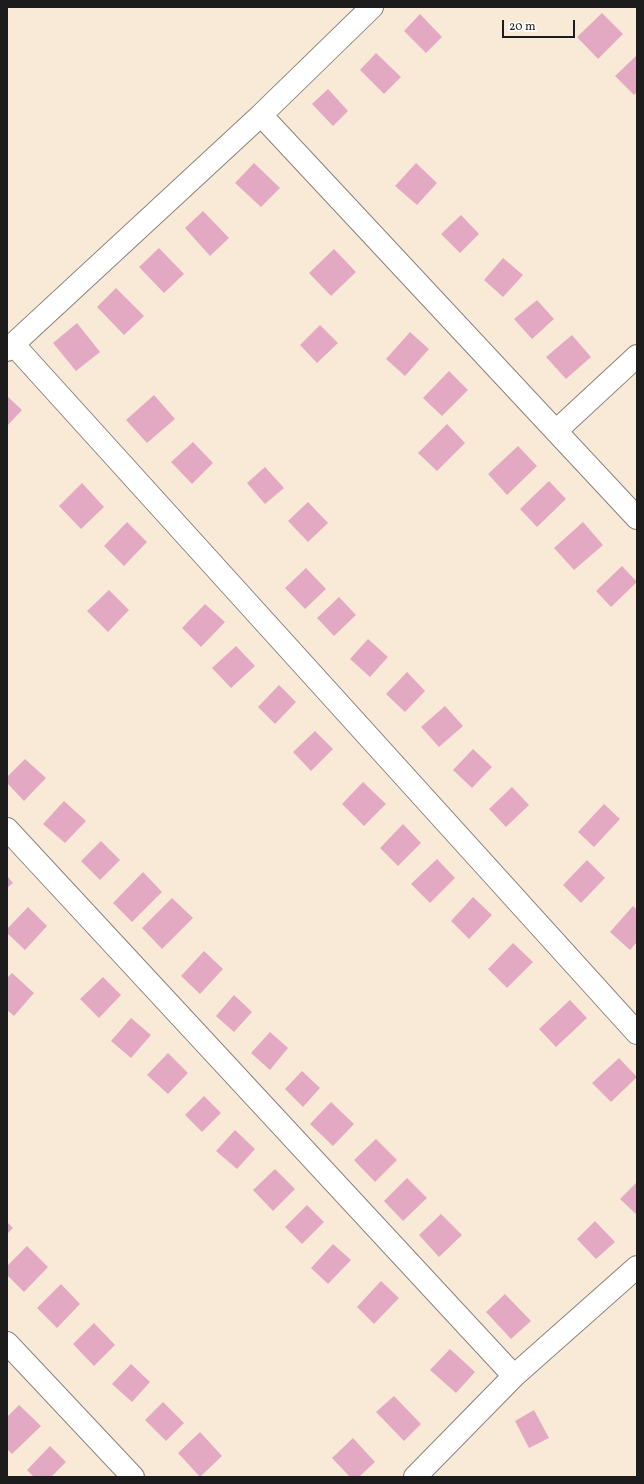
<!DOCTYPE html>
<html>
<head>
<meta charset="utf-8">
<style>
  body { margin:0 }
  #map { position:relative; width:644px; height:1484px; overflow:hidden; background:#f8ead7; font-family:Vollkorn,serif }
  canvas { display:block }
  .frame { position:absolute; inset:0; border:8px solid #1c1c1c; pointer-events:none }
  .scale { position:absolute; left:502px; top:20px; width:73px; height:18px; box-sizing:border-box; border:2px solid #1c1c1c; border-top:0; padding-left:5px; font-size:12px; line-height:14px; white-space:nowrap; color:#1c1c1c; -webkit-text-stroke:3px #fff; paint-order:stroke }
</style>
</head>
<body>
<div id="map">
<canvas width="644" height="1484"></canvas>
<div class="frame"></div>
<div class="scale">20 m</div>
</div>
<script>
const context = document.querySelector('canvas').getContext('2d');
context.lineJoin = 'round';
function fillPath(path, color) { context.fillStyle = color; context.fill(path, 'evenodd'); }
function stroke(path, color, width, dash) { context.strokeStyle = color; context.lineWidth = width; context.lineCap = dash ? 'butt' : 'round'; context.setLineDash(dash || []); context.stroke(path); }
fillPath(new Path2D(`
  M602 13 623 34 598 59 577 37Z
  M420 14 442 37 426 53 404 31Z
  M376 53 401 77 384 94 360 70Z
  M637 55V92L634 95 615 76Z
  M328 89 348 111 333 126 312 104Z
  M254 163 280 188 261 207 235 183Z
  M416 163 437 183 417 205 395 186Z
  M203 211 229 238 210 256 185 228Z
  M461 215 479 234 460 253 441 234Z
  M159 248 184 274 164 293 139 267Z
  M334 249 356 272 331 296 309 273Z
  M503 258 523 275 503 297 484 280Z
  M116 288 144 316 124 335 97 307Z
  M537 300 554 319 532 339 514 319Z
  M77 323 100 352 76 371 53 343Z
  M320 325 338 343 317 363 300 345Z
  M410 332 429 349 405 376 386 359Z
  M572 335 591 357 566 379 546 357Z
  M449 371 468 390 442 416 423 398Z
  M154 395 175 419 147 443 126 420Z
  M7 396 22 410 7 426Z
  M447 424 465 443 437 471 418 453Z
  M193 442 213 463 192 484 171 462Z
  M518 446 537 466 507 495 488 474Z
  M265 467 284 488 265 504 247 483Z
  M549 481 566 499 537 527 520 509Z
  M82 483 104 507 81 529 59 506Z
  M308 502 328 523 308 542 288 521Z
  M127 522 147 542 124 566 104 546Z
  M583 522 603 545 574 570 554 548Z
  M622 566 637 582 611 607 596 591Z
  M306 568 326 589 305 609 285 588Z
  M109 590 129 610 108 632 87 611Z
  M339 597 356 615 334 636 317 618Z
  M205 604 225 622 201 647 182 628Z
  M368 639 388 657 370 677 350 659Z
  M236 646 255 666 231 688 212 668Z
  M407 672 425 691 405 712 386 694Z
  M279 685 296 702 275 724 258 707Z
  M445 706 463 726 439 747 421 727Z
  M315 731 333 749 311 771 293 752Z
  M473 749 492 767 472 788 453 770Z
  M25 759 46 778 24 801 7 783V777Z
  M363 782 386 804 364 826 342 804Z
  M512 787 529 805 506 827 489 809Z
  M64 801 86 821 65 843 43 824Z
  M604 804 620 819 594 847 578 832Z
  M403 824 421 843 398 866 380 848Z
  M101 841 120 860 100 880 81 861Z
  M437 859 455 878 430 903 411 884Z
  M587 860 605 878 581 903 563 885Z
  M143 872 162 892 132 922 113 903Z
  M7 876 13 883 7 888Z
  M473 897 492 915 469 939 451 921Z
  M172 898 193 918 162 949 142 928Z
  M633 906 637 910V942L630 950 610 932Z
  M28 907 47 926 25 950 7 933V929Z
  M513 943 533 962 507 988 488 969Z
  M204 951 223 969 200 994 181 976Z
  M12 973 34 993 14 1016 7 1010V978Z
  M103 977 121 995 99 1018 80 999Z
  M234 995 252 1012 234 1032 216 1016Z
  M570 1000 587 1018 556 1047 539 1029Z
  M131 1018 151 1035 131 1058 111 1041Z
  M270 1032 288 1048 270 1070 251 1053Z
  M168 1053 188 1073 168 1094 147 1075Z
  M619 1058 637 1077 611 1102 592 1083Z
  M302 1071 320 1088 303 1107 285 1089Z
  M204 1096 221 1113 202 1132 185 1115Z
  M331 1102 354 1124 333 1146 310 1124Z
  M235 1130 255 1149 237 1169 216 1151Z
  M376 1139 397 1160 375 1182 354 1160Z
  M275 1169 295 1189 273 1211 253 1190Z
  M407 1178 427 1198 403 1221 384 1201Z
  M637 1182V1215L620 1199Z
  M307 1205 324 1222 302 1244 285 1227Z
  M441 1214 462 1235 439 1257 419 1235Z
  M595 1221 615 1242 596 1259 577 1239Z
  M7 1222 13 1228 7 1234Z
  M333 1244 351 1260 328 1284 311 1268Z
  M27 1246 48 1267 24 1292 7 1275V1266Z
  M381 1281 399 1298 374 1324 357 1307Z
  M61 1284 80 1304 57 1328 37 1308Z
  M505 1294 531 1321 511 1339 486 1312Z
  M94 1323 115 1345 94 1366 73 1344Z
  M450 1349 475 1372 456 1393 430 1370Z
  M131 1364 150 1382 132 1402 112 1384Z
  M394 1396 421 1424 404 1441 376 1412Z
  M163 1402 184 1423 166 1441 145 1420Z
  M19 1405 41 1426 12 1454 7 1449V1417Z
  M534 1410 549 1438 529 1448 515 1421Z
  M200 1432 222 1456 200 1477 178 1453Z
  M353 1438 375 1462 359 1477H350L332 1458Z
  M50 1446 66 1462 51 1477H34L27 1470Z`), '#e4a9c2');
const minor = new Path2D(`
  M261 115 637 518
  M13 344 637 1033
  M7 350 261 115 372 7
  M556 431 637 356
  M7 829 514 1376
  M7 1343 133 1477
  M415 1477 514 1376 637 1267`);
stroke(minor, '#8a837a', 24);
stroke(minor, '#fff', 22);
</script>
</body>
</html>
